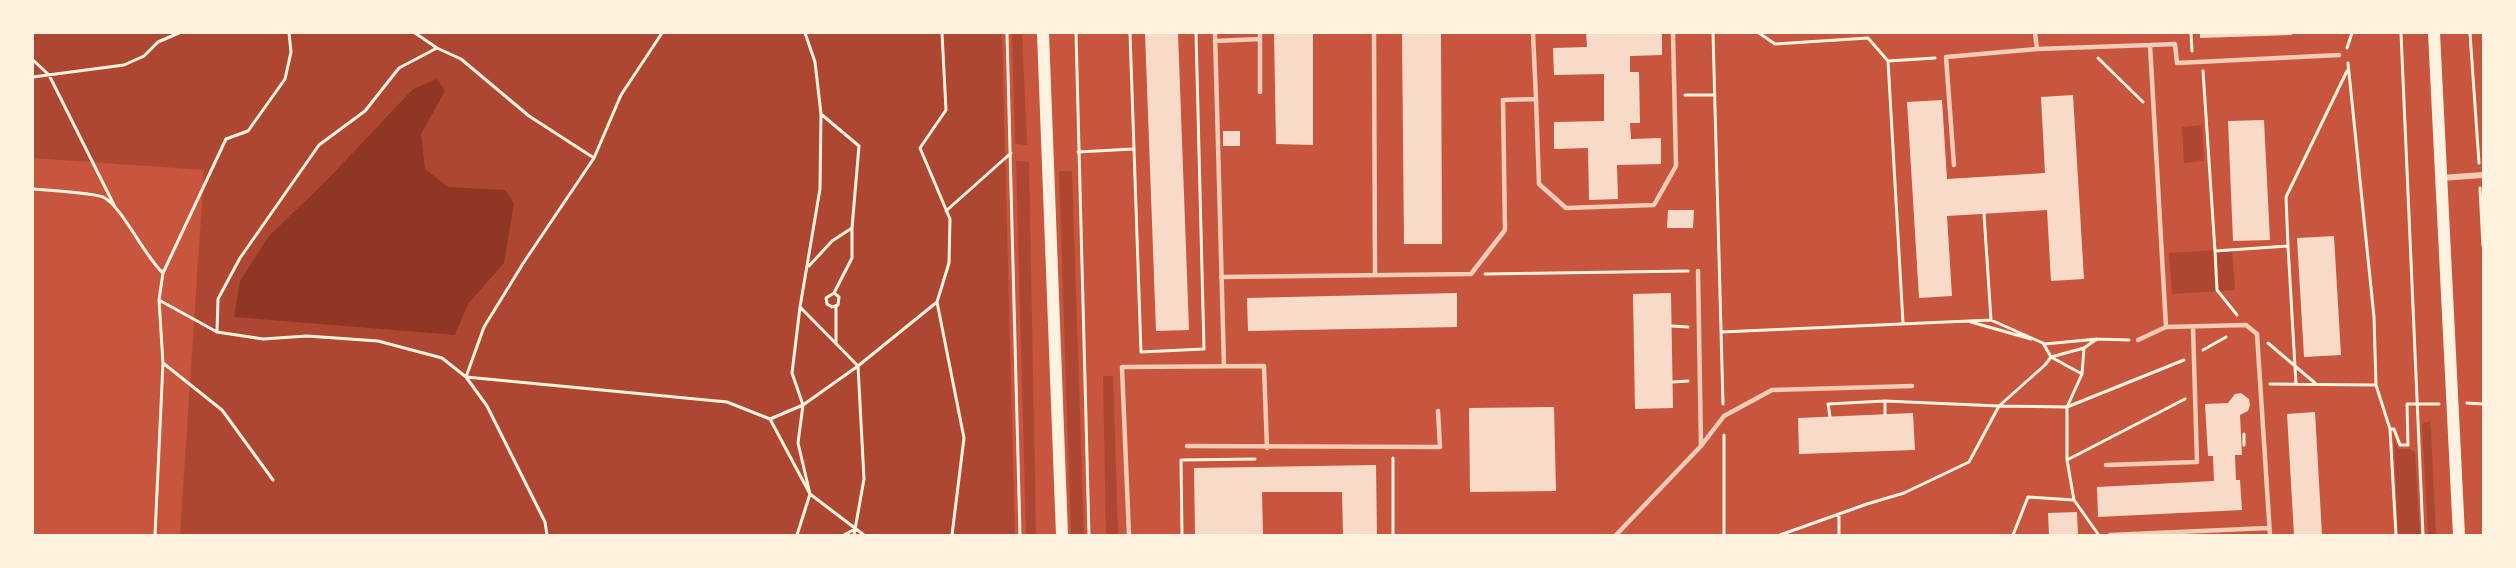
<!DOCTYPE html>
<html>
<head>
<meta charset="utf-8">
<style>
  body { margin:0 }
  #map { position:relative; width:2516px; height:568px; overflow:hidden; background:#c8553d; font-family:"Alegreya Sans",sans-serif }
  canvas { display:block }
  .frame { position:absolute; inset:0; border:34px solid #fff3e0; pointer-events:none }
</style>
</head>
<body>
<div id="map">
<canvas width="2516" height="568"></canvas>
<div class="frame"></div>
</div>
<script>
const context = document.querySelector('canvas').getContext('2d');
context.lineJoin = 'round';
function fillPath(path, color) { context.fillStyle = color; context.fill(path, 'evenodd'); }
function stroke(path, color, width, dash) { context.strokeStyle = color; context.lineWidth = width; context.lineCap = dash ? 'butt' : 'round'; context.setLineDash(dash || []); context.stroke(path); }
fillPath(new Path2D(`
  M33 33H1002L1015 535H180L204 170 33 158Z
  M1012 33H1022L1027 145 1015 144Z
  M2202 125 2204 161 2184 163 2182 127Z
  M1016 161 1029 162 1036 535H1026Z
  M1059 171H1072L1084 535H1071Z
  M2232 249 2235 290 2172 294 2169 253Z
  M1103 376H1113L1118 535H1106Z
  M2430 421 2431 430 2436 535H2428L2422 424Z
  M2394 439 2398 449H2409L2415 452 2420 535H2398Z`), '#ae4732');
fillPath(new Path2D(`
  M437 79 445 91 421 134 425 169 448 187 505 190 514 203 504 263 468 304 455 335 234 317 240 281 269 236 327 180 413 89Z`), '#8f3625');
fillPath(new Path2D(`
  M1145 33H1178L1189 330 1156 331Z
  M1274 33H1313V145L1276 144Z
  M1441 33 1442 244H1404L1402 34Z
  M1586 33H1662V55L1630 56V72H1639L1640 123H1630L1631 139 1661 138V164L1617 165 1618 199 1589 200 1588 148 1554 149V122L1604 121V74L1554 75 1553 48 1587 47Z
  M2200 33H2291L2292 35 2200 38Z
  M2073 95 2084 279 2051 281 2047 210 1947 216 1952 296 1919 298 1907 102 1942 100 1947 179 2045 173 2041 97Z
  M2264 120 2270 240 2233 241 2228 121Z
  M1223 131H1240V146H1223Z
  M1668 210H1694L1693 228H1667Z
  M2334 236 2341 355 2304 357 2297 238Z
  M1457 293V327L1248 331 1247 298Z
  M1671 293 1673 408 1635 409 1633 294Z
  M2241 393 2249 399 2250 405 2248 411 2240 415 2242 455H2235L2236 480H2240L2242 510 2098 517 2097 487 2214 481 2213 456H2208L2205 404 2228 403 2235 394Z
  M1554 407 1556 491 1470 492 1469 408Z
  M2315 412 2322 535H2294L2287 414Z
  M1913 413 1915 450 1799 454 1798 418Z
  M1376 465 1377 535H1343L1342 492H1262L1263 535H1195L1194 468Z
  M2077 512 2078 535H2049L2048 513Z`), '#f7dbc8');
stroke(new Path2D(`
  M415 33 437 48 461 59 529 116 594 158
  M1007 33 1020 535
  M1076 33 1089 535
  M1130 33 1141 352
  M1713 33 1723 404
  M1759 33 1775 44 1868 38 1888 61
  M2191 33 2192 51
  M2401 33 2423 535
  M2470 33 2479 163
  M2347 48 2352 33
  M2098 58 2143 102
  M33 60 49 75 115 207
  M2348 63 2374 317 2376 385
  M2203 71 2215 251 2288 246 2296 384
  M33 77 124 65 144 56 158 42 179 33
  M1685 95H1715
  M1078 152 1133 149
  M2480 188 2483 246
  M33 189C47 190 93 193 103 197 122 206 144 256 163 273L159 300 163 363 155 535
  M946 211 1011 153
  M1984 214 1991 320 2045 344 2097 339 2084 348 2082 374 2067 407V460L2074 500 2098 534
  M2288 246 2286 197 2347 71
  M2215 251 2217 290 2237 315
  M809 266 832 241 852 228 859 146 821 114
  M163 273 226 139 248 131 285 79 291 52 289 33
  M1485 274 1688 271
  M834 293 839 297 838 305 832 307 827 304 826 298 834 293 852 258V228
  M159 300 217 332 263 339 307 336 378 341 442 358 466 377 484 327 524 262 594 158 621 95 662 33
  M937 302 964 438 952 535
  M800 307 858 366 864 479 854 535
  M836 307V343
  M1971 322 2031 339
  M1903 323 1888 61 1935 58
  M1672 326 1688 327
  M217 332 218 299 240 258 319 145 365 111 399 68 437 48
  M1722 332 1991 320
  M2097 339 2129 340
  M2043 343 2051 357 2082 374
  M2268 343 2315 383
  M2203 350 2226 337
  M1141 352 1204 349 1196 33
  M163 363 222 410 273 480
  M466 377 727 402 770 419 810 494 864 535
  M466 377 487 406 545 522 547 535
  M1673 382 1688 381
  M2270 384 2376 385 2390 429H2394L2400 445H2408L2407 404H2439
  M1885 401V414
  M2467 403 2483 404
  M1830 417 1828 404 1885 401 1999 406 2045 365 2051 357 2084 348
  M770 419 803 405 858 366 937 302 949 263 950 219 920 148 946 110 942 33
  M2390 429 2396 535
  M2244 434V445
  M1724 435V535
  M2067 460 2185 399
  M797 535 810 494 798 443 803 405 792 373 800 307 820 189 821 114 815 62 805 33
  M844 535 855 529
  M1182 535 1181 460 1255 459
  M1393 535V458
  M1780 535 1867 504 1904 493 1969 462 1999 406 2067 407 2184 360
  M1839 535V514
  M2013 535 2028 497 2074 500`), '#fff3e0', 3);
stroke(new Path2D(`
  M1215 33 1224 366
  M1374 33 1375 275
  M2035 33 2037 49 2150 45 2166 327
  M1215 41 1260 39
  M2150 45 2175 44 2177 63 2339 55
  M1260 92V33
  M1536 99 1539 184 1566 208 1654 205 1676 166 1673 33
  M1954 165 1946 57 2037 49
  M1698 271 1701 446
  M1221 277 1471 274 1505 230 1503 100 1536 99 1533 33
  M2138 340 2166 327 2246 325 2257 334 2270 535
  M1187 446 1440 447 1438 411
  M2106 465 2197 462 2193 327
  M1129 535 1122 367 1264 366 1267 448
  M1616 535 1701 446 1724 416 1772 390 1912 386
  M2110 535 2268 528`), '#f1ccb7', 4.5);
stroke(new Path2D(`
  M2441 178 2483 175`), '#f1ccb7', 6);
stroke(new Path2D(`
  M1043 33 1062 535
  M2434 33 2459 535`), '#fff3e0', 12);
</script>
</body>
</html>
